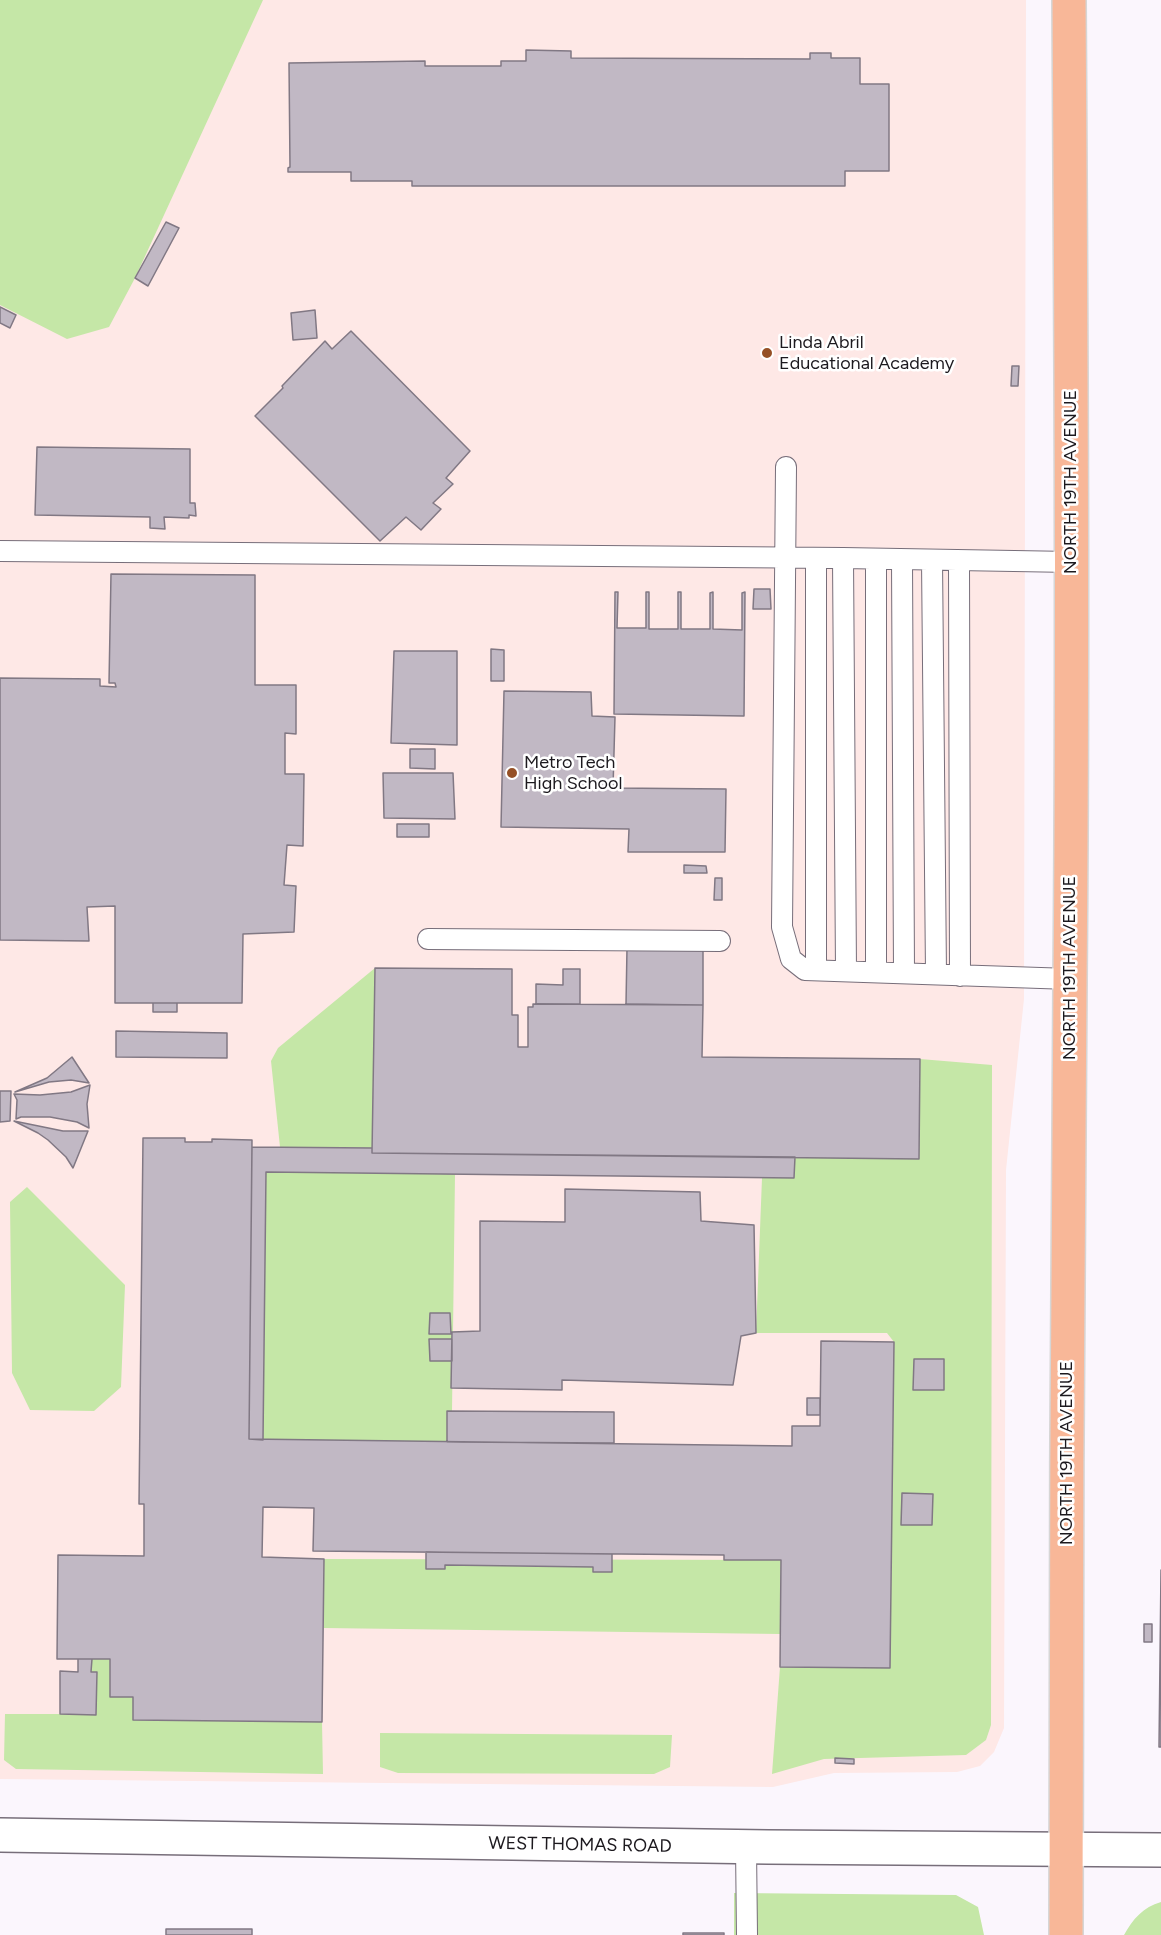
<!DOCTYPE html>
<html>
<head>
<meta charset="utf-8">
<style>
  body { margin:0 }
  canvas { display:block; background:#fbf6fd }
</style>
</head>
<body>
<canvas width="1161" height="1935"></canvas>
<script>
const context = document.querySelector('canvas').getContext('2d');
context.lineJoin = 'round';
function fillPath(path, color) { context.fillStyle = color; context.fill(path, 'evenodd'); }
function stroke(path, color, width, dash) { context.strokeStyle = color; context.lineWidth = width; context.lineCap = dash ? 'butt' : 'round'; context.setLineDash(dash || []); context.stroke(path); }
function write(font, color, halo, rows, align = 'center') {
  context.font = font + ' Figtree,sans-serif'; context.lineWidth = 5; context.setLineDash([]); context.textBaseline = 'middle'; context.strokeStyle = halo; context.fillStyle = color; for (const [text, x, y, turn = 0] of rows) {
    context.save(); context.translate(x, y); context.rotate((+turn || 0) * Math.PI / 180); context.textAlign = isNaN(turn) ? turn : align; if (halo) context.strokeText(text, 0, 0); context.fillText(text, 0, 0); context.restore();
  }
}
fillPath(new Path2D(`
  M0 0H1026L1024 999 1006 1170 1004 1728 994 1752 980 1766 957 1772 834 1773 773 1787 0 1779Z`), '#fee8e6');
fillPath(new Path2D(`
  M0 0H263L135 278 109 327 67 339 0 305Z
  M375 968 372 1148 280 1147 271 1061 278 1048Z
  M920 1059 992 1065 991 1725 986 1740 966 1755 824 1759 772 1774 780 1667 890 1668 894 1342 887 1333H756L762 1178H794L795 1157Z
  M266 1172 455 1174 452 1411H447V1442L263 1440Z
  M27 1187 125 1285 121 1387 94 1411 30 1410 12 1373 10 1202Z
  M324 1559 781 1560 780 1634 324 1628Z
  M92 1659H110V1696L133 1697V1720L322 1722 323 1774 16 1769 4 1760 5 1714H96L97 1673 91 1672Z
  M380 1733 672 1735 670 1767 654 1774 398 1773 380 1767Z
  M734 1893 956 1895 978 1907 984 1935H734Z
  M1161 1902V1935H1124C1133 1919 1143 1907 1161 1902Z`), '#c5e7a7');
const building = new Path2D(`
  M526 50 571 51V58L810 59V53H831V58H860V84H889V171H845V186H412V181H351V172H288V168L290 167 289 63 425 61V66H501V61H526Z
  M166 222 179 228 148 286 135 278Z
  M0 307 16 315 10 328 0 323Z
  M315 310 317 338 293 340 291 313Z
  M351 331 470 451 446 478 453 484 433 503 441 509 421 530 406 517 380 541 255 416 283 388 282 386 325 341 332 349Z
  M1012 366H1019L1018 386H1011Z
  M37 447 190 449V503H195L196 516 189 515V518L164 517 165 529 150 528V517L35 515Z
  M111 574 255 575V685H296V734L285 733V774H304L303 846 287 845 284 885 296 886 294 932 243 934 242 1003H115V906L87 907 89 941 0 940V678L100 679V686L116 687 115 683H109Z
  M754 589H770L771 609H753Z
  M615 592H618L617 628H646V592H649V629H678V592H681V629H710V593L713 592V629L742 630V593L745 592 744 716 614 714Z
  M491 649 504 650V681H491Z
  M394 651H457V745L391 743Z
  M504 691 591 692 592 716 615 717 613 788 726 789 725 852H628L629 829 501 827Z
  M410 749H435V769L410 768Z
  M383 773H453L455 819 384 818Z
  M397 824H429V837H397Z
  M684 865 706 866 707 873H684Z
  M715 878H722V900H714Z
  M627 948 703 949V1005L626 1004Z
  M375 968 512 969V1015H518V1047H528V1007H533V1004L703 1005 702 1057 920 1059 919 1159 372 1153Z
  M563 969H580V1004H536V984L563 985Z
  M153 1003H177V1012H153Z
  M116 1031 227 1033V1058L116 1057Z
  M72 1057 89 1083 71 1080 49 1082 15 1092 47 1078Z
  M90 1085 87 1104 89 1128 77 1122 50 1117H21L16 1119 17 1100 14 1094 40 1095 71 1092Z
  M0 1091H11L10 1121 0 1122Z
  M14 1121 63 1131H88L73 1168 66 1157 48 1140 38 1133Z
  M143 1138H185V1142H212V1139L252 1140 249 1439 792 1446V1426H820L821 1341 894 1342 890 1668 780 1667 781 1560H724V1555L313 1551 314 1508 263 1507 262 1557 324 1559 322 1722 133 1720V1697H110V1659H57L58 1555 144 1556V1504H139Z
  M252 1147 372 1148V1153L795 1157 794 1178 266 1172 263 1440 249 1439Z
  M565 1189 700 1192 701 1221 754 1225 756 1333 741 1336 733 1385 562 1380V1390L451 1388 452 1332 480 1331V1221L565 1222Z
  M430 1313H450L451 1334H429Z
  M429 1339H452V1361H430Z
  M914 1359H944V1390H913Z
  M807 1398H820V1415H807Z
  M447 1411 614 1412V1443L447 1442Z
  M902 1493 933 1494 932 1525H901Z
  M426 1552 612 1554V1572H593V1567L445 1565V1569H426Z
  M1161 1570V1747H1159Z
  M1144 1624H1152V1642H1144Z
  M78 1659H92L91 1672H97L96 1715 60 1714V1671L78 1672Z
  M835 1758 854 1759V1764L835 1763Z
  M166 1929H252V1935H166Z
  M683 1933H724V1935H683Z`);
fillPath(building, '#c1b8c4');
stroke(building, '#817884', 1.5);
const lane = new Path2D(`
  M786 467 782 927 791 959 805 970 1070 979
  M0 551 843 558 1071 562
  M843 558 846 971
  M876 559V972
  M902 560 904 973
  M932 560 936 974
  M959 561 960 976
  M428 939 720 941
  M816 970V558
  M746 1847 747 1935`);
const secondary = new Path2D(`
  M0 1835 768 1847 1161 1850`);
const primary = new Path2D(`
  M1066 1935C1065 1617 1068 1300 1070 982 1073 655 1071 327 1069 0`);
stroke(lane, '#776e7a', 22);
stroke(secondary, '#776e7a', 36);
stroke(primary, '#d6d6d6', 36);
stroke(lane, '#fff', 20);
stroke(secondary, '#fff', 33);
stroke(primary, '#f8b798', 33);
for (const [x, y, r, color] of [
  [767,353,6,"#955026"],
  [512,773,6,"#955026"]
]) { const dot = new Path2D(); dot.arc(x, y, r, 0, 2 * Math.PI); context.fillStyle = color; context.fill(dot); stroke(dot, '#fff', 2); }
write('18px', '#1c191e', '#fff', [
  ["Linda Abril",779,343],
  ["Educational Academy",779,364],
  ["Metro Tech",524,763],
  ["High School",524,784]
], 'left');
write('18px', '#1c191e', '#fff', [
  ["NORTH 19TH AVENUE",1071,482,-90],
  ["NORTH 19TH AVENUE",1070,968,-90],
  ["NORTH 19TH AVENUE",1067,1453,-90],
  ["WEST THOMAS ROAD",580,1845,1]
]);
</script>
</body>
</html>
